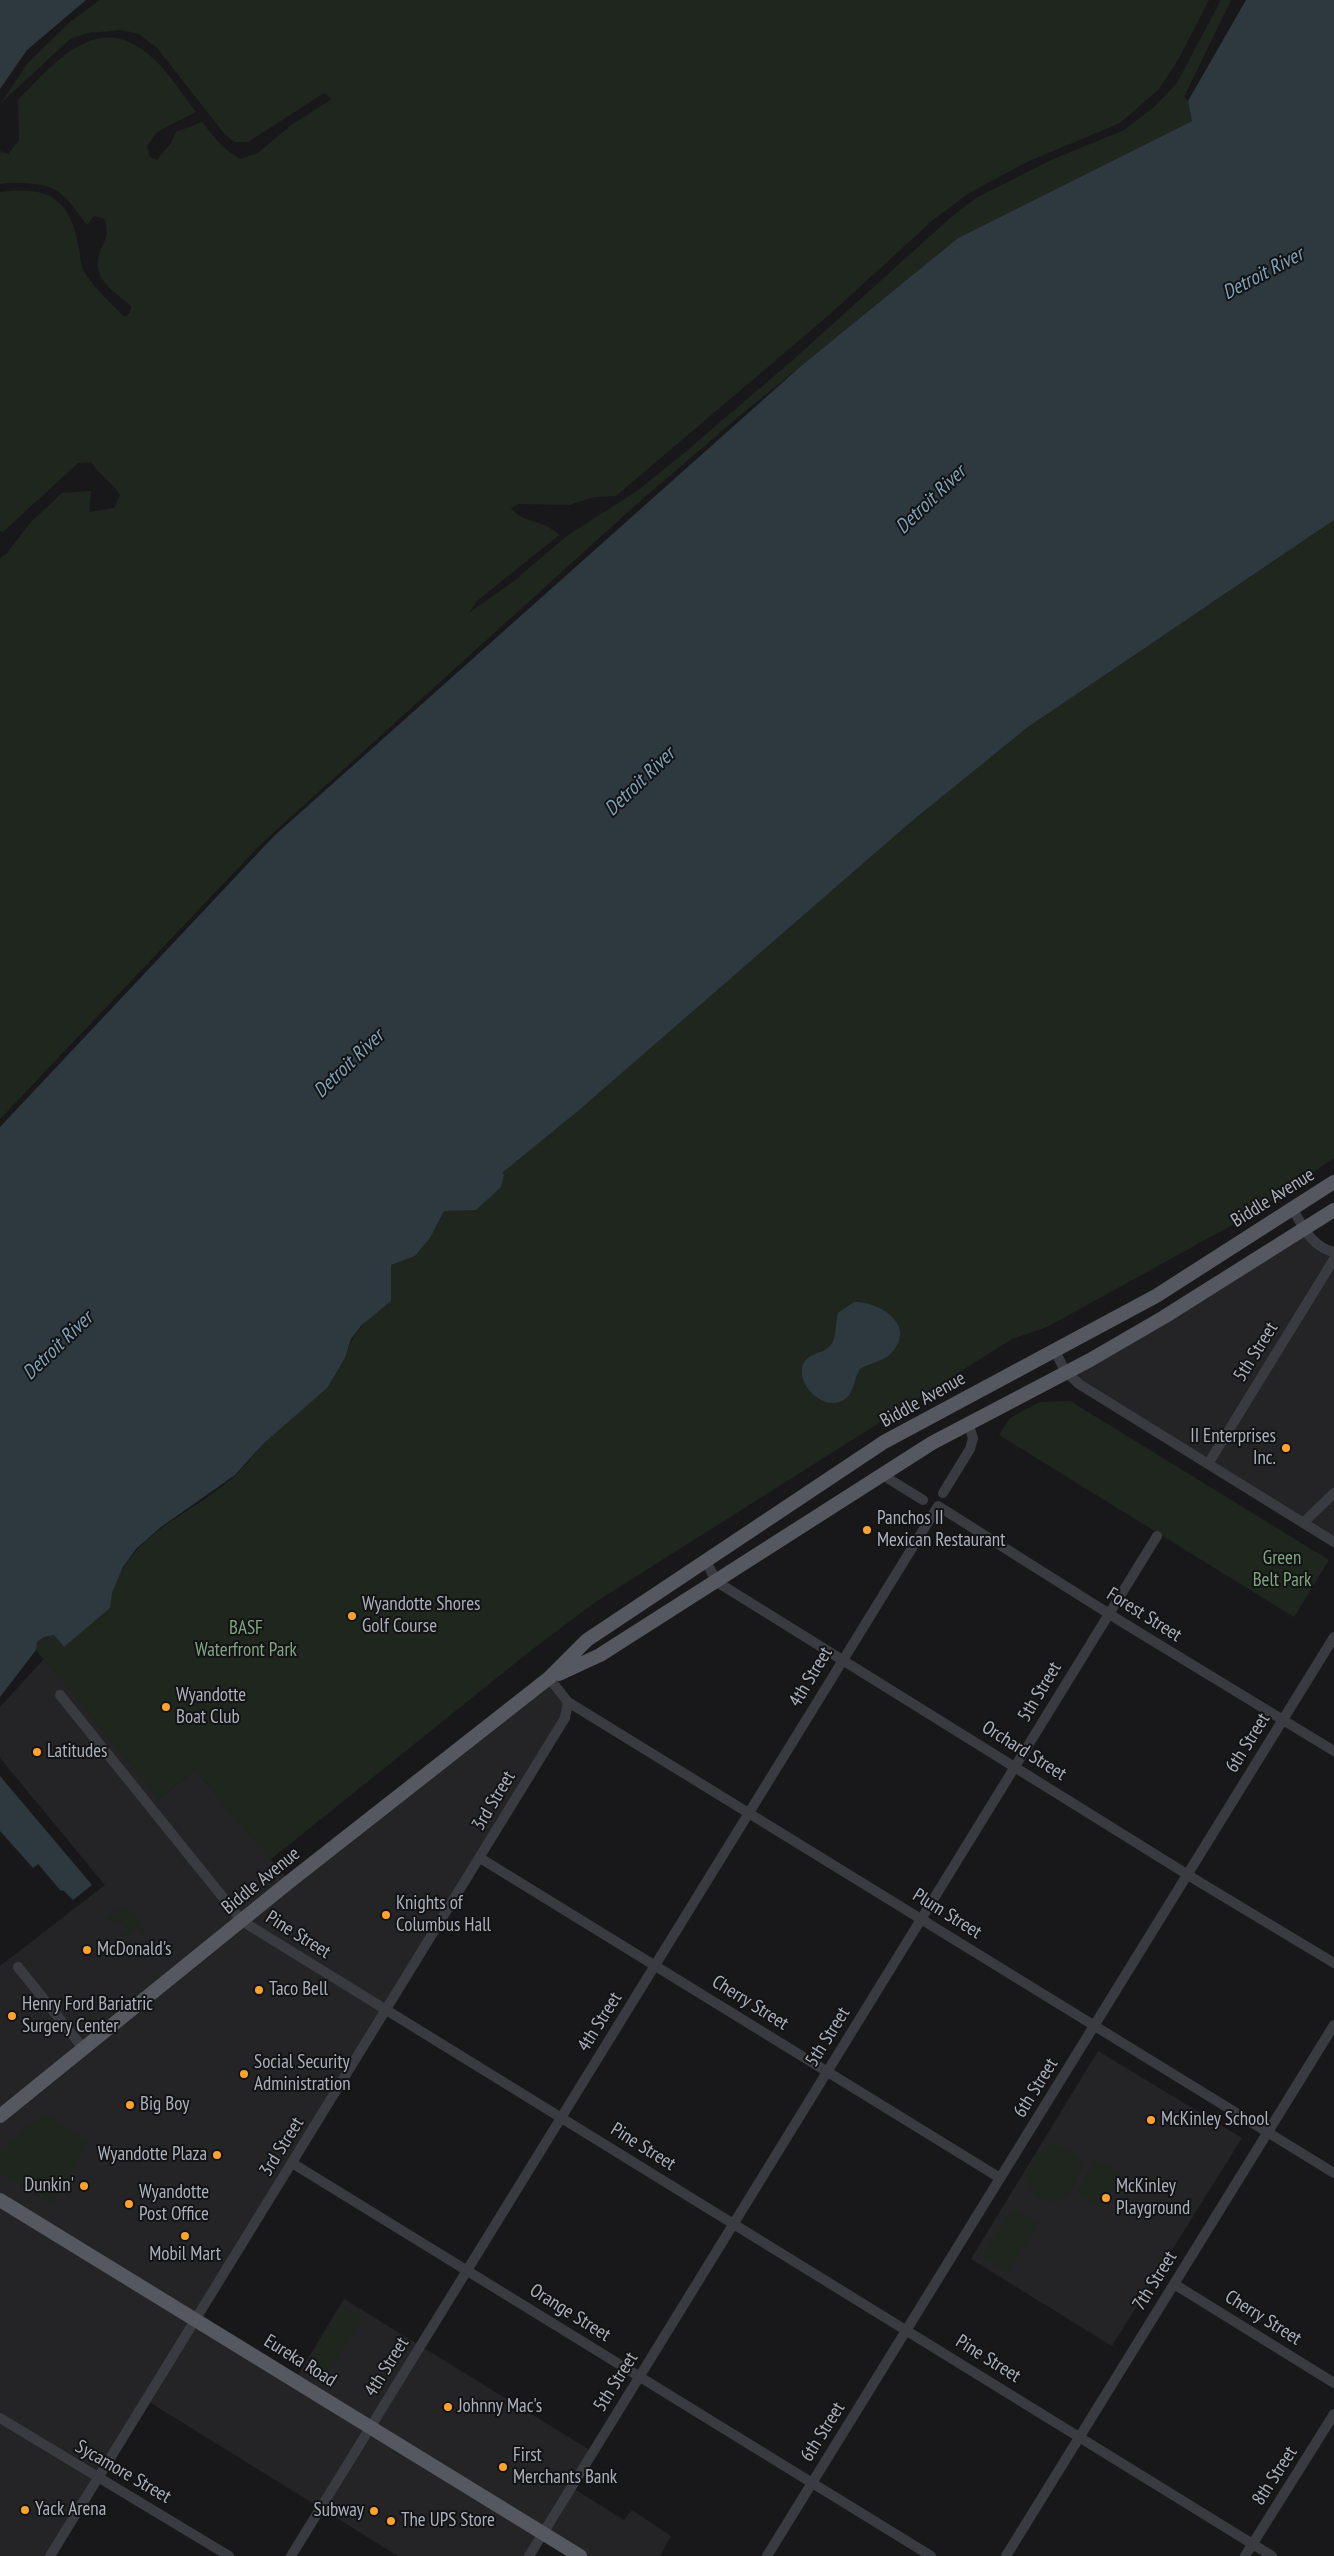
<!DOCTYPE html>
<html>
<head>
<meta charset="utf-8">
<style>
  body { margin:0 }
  canvas { display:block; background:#18181a }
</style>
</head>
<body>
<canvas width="1334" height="2556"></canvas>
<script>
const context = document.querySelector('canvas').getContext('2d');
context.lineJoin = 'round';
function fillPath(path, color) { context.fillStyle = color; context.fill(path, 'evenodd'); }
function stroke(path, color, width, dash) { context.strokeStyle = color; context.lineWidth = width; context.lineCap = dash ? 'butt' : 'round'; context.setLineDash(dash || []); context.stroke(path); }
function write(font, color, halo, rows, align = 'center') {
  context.font = font + ' "PT Sans Narrow",sans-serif'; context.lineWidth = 4; context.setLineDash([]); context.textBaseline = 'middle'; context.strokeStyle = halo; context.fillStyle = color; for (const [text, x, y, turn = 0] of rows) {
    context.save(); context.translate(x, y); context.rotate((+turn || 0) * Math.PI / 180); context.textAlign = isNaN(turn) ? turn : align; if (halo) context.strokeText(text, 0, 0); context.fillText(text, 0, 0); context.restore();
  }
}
fillPath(new Path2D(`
  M1304 1229 1334 1252V1542L1065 1371Z
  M44 1659 159 1799 195 1770 289 1881 549 1678 563 1697 568 1712 196 2319 295 2380 344 2299 593 2452 571 2487 624 2520 632 2510 671 2536 660 2556H581L543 2533 529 2556H398L146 2400 50 2556H0V1966L105 1885 0 1758V1707Z
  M1098 2051 1242 2138 1112 2346 971 2259Z`), '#242427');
fillPath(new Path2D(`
  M100 0H1209L1179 58 1159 89 1120 123 1027 162 969 193 933 220 829 315 616 496 594 497 569 505 519 504 511 508C525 525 544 519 559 535L477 601 469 613 514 581 568 535 637 491 684 453 794 359 949 219 976 198 1049 161 1124 130 1154 107 1177 83 1221 0H1231L1184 97 1188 101 1192 121 958 238 743 413 639 502 261 844 0 1119V558L7 553 30 523 62 493 91 491 89 512 114 508 120 495C112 481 101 477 91 462L78 463 3 532 0 531V192C46 186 68 196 78 243 80 252 80 266 85 273 95 289 111 303 124 317L130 313 131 306C112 290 89 277 101 249 107 237 108 232 105 219L94 216 87 225C65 197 63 185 24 183 16 183 8 182 0 184V151L8 154 19 140 18 100C57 61 99 6 155 60 170 75 183 95 196 112L157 132 147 146 150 157 157 160 171 143 176 132 202 122C214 137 224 151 241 159L258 153 291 125 332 99 324 93 248 142H234L223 132 157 48 139 34 122 30 87 33 70 39 0 104 28 63 70 22Z
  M1334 520V1158L1254 1213 1047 1327 1012 1339 594 1603 529 1652 270 1860 195 1770 159 1799 36 1650 37 1642 44 1637 54 1635 64 1647 109 1608C122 1534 187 1519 236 1475 247 1465 256 1452 266 1441 292 1413 319 1386 345 1358 355 1326 367 1322 390 1301L391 1265 415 1256 430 1238 444 1211 502 1173 578 1111 912 821 1028 727Z
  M1070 1401 1329 1560 1294 1617 999 1435 1010 1418 1040 1402Z
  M120 1908 130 1909 142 1924 144 1930 142 1935 137 1928 124 1938 120 1934 126 1929 119 1919 112 1924 107 1918Z
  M44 2114 89 2142 52 2204 0 2173V2150Z
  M1050 2144C1063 2145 1073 2152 1082 2162 1072 2239 989 2184 1050 2144Z
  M1096 2160 1121 2175 1100 2208 1076 2192Z
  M1013 2209 1038 2224 1007 2273 982 2257Z
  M342 2306 363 2318 327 2375 307 2363Z`), '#1e261e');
fillPath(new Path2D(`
  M0 0H86L27 50 0 89Z
  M1246 0H1334V520L1028 727 912 821 578 1111 502 1173 504 1175 501 1187 476 1210 444 1211 430 1238 415 1256 391 1265V1301L361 1326 351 1339 345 1358 327 1388 264 1443 235 1475 161 1527 136 1549 123 1567 112 1593 110 1608 64 1647 54 1635 44 1637 37 1642 36 1650 0 1697V1127L274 836 801 366 958 238 1192 121 1188 101Z
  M854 1302C879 1301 915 1324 894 1350 885 1362 871 1362 860 1369 854 1378 854 1394 844 1400 826 1411 800 1389 802 1370 804 1352 820 1356 830 1346 837 1339 835 1323 838 1313Z
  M0 1776 92 1885 73 1900 63 1890 61 1891 38 1864 33 1868 0 1831Z`), '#2d393f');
stroke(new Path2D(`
  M1292 1208C1303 1226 1311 1247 1334 1252
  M1055 1351 1065 1371 1079 1384 1334 1542
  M1208 1464 1334 1259
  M881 1474 923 1500
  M943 1493 970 1449 973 1438 968 1423
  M1303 1523 1334 1493
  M705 1560 717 1582 1201 1883 1334 1963
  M549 1678 568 1702 1334 2173
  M60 1695 242 1921 1272 2556
  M480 1858 1000 2178
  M18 1967 83 2048
  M292 2163 931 2556
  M1174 2284 1334 2383
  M0 2418 229 2556
  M50 2556 565 1718 568 1702
  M291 2556 938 1506 1122 1622 1334 1751
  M529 2556 1157 1536
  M767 2556 1334 1637
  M1006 2556 1334 2025
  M1245 2556 1334 2414`), '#393b40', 10);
stroke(new Path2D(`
  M559 1674 600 1655 932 1443 1090 1360 1164 1317 1334 1210
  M0 2116 289 1882 549 1678 587 1640 884 1442 1156 1296 1334 1182
  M0 2200 580 2556`), '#55585f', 14);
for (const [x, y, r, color] of [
  [1286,1448,5,"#fca22e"],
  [867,1530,5,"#fca22e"],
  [352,1616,5,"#fca22e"],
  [166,1707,5,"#fca22e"],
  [37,1752,5,"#fca22e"],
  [386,1915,5,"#fca22e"],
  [87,1950,5,"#fca22e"],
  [259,1990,5,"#fca22e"],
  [12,2016,5,"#fca22e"],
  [244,2074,5,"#fca22e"],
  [130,2105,5,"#fca22e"],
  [1151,2120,5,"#fca22e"],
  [217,2155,5,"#fca22e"],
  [84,2186,5,"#fca22e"],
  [1106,2198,5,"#fca22e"],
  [129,2204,5,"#fca22e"],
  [185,2236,5,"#fca22e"],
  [448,2407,5,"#fca22e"],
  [503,2467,5,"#fca22e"],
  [25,2510,5,"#fca22e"],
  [374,2511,5,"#fca22e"],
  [391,2521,5,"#fca22e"]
]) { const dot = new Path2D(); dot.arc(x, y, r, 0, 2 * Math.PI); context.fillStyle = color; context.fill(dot); stroke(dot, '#131315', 2); }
write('19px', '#aab1bb', '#131315', [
  ["Biddle Avenue",1273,1198,-32],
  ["5th Street",1256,1352,-58],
  ["Biddle Avenue",923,1400,-29],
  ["Forest Street",1144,1615,32],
  ["4th Street",811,1677,-59],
  ["5th Street",1040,1692,-59],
  ["6th Street",1248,1743,-58],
  ["Orchard Street",1024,1751,32],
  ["3rd Street",494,1801,-59],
  ["Biddle Avenue",261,1881,-39],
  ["Plum Street",947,1914,32],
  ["Pine Street",298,1935,32],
  ["Cherry Street",750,2003,32],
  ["4th Street",600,2022,-58],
  ["5th Street",828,2037,-58],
  ["6th Street",1036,2088,-58],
  ["3rd Street",282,2147,-58],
  ["Pine Street",643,2147,32],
  ["7th Street",1155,2281,-58],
  ["Orange Street",570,2313,32],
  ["Cherry Street",1263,2318,32],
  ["Pine Street",988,2359,32],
  ["Eureka Road",300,2361,32],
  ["4th Street",387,2367,-58],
  ["5th Street",616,2382,-58],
  ["6th Street",823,2432,-58],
  ["Sycamore Street",123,2472,30],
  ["8th Street",1275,2476,-57]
]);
write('19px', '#aab1bb', '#131315', [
  ["II Enterprises",1276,1437,"right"],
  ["Inc.",1276,1459,"right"],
  ["Panchos II",877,1519],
  ["Mexican Restaurant",877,1541],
  ["Wyandotte Shores",362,1605],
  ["Golf Course",362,1627],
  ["Wyandotte",176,1696],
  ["Boat Club",176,1718],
  ["Latitudes",47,1752],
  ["Knights of",396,1904],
  ["Columbus Hall",396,1926],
  ["McDonald's",97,1950],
  ["Taco Bell",269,1990],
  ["Henry Ford Bariatric",22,2005],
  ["Surgery Center",22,2027],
  ["Social Security",254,2063],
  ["Administration",254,2085],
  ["Big Boy",140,2105],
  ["McKinley School",1161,2120],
  ["Wyandotte Plaza",207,2155,"right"],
  ["Dunkin'",74,2186,"right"],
  ["McKinley",1116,2187],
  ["Playground",1116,2209],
  ["Wyandotte",139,2193],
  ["Post Office",139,2215],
  ["Mobil Mart",185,2255,"center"],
  ["Johnny Mac's",458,2407],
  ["First",513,2456],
  ["Merchants Bank",513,2478],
  ["Yack Arena",35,2510],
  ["Subway",364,2511,"right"],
  ["The UPS Store",401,2521]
], 'left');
write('19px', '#81a780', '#131315', [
  ["Green",1282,1559],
  ["Belt Park",1282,1581],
  ["BASF",246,1629],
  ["Waterfront Park",246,1651]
]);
write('italic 20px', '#7fa3b7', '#131315', [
  ["Detroit River",1263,274,-28],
  ["Detroit River",931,500,-44],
  ["Detroit River",640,782,-44],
  ["Detroit River",349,1064,-44],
  ["Detroit River",58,1346,-44]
]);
</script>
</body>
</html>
